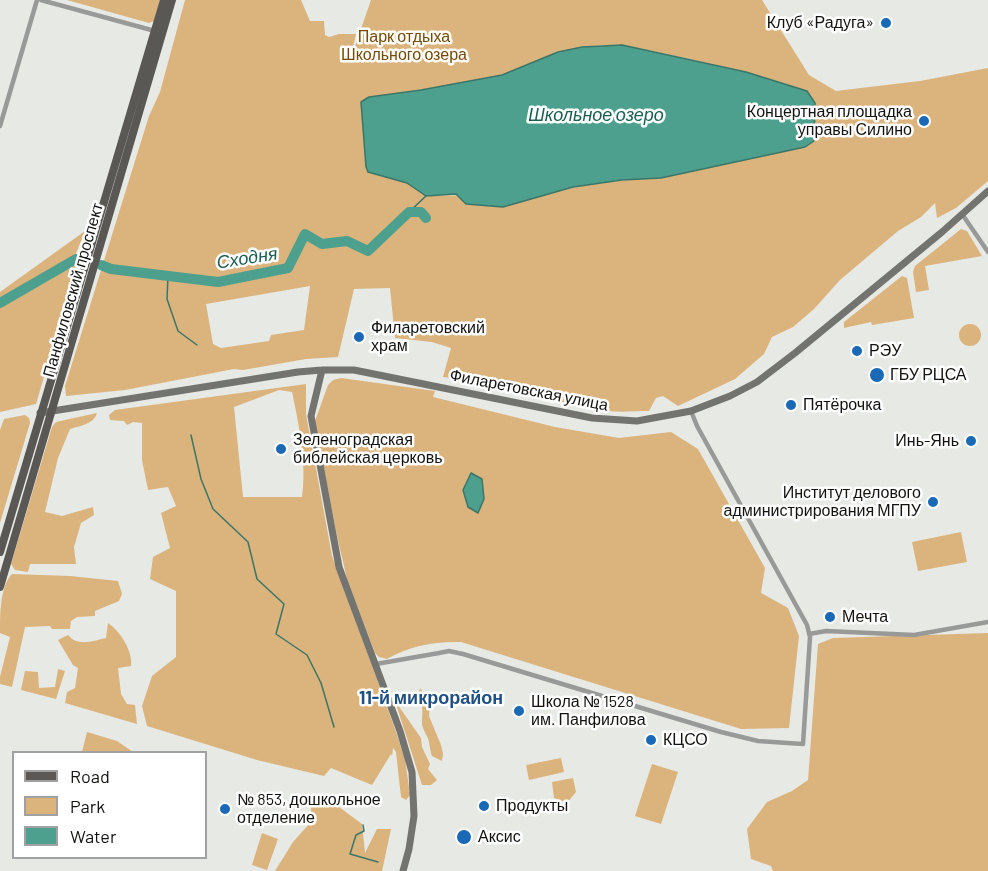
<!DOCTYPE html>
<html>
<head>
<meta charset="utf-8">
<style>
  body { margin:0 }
  #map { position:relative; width:988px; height:871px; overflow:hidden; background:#e7e9e4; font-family:Barlow,sans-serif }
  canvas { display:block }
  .legend { position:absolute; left:12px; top:751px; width:195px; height:108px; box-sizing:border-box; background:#fff; border:2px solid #a0a1a0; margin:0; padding:8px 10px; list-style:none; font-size:18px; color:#121311 }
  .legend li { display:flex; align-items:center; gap:12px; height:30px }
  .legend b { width:30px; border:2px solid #a0a1a0 }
</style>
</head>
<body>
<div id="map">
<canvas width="988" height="871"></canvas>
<ul class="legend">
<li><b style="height:8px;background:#595855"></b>Road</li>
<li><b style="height:16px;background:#dbb37d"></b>Park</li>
<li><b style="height:16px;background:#4ca08d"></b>Water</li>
</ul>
</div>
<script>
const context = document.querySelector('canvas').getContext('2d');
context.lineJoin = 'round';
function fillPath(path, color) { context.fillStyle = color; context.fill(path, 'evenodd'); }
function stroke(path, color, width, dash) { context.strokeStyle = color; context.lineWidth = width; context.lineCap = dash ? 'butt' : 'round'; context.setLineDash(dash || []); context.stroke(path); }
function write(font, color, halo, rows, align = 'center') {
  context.font = font + ' Barlow,sans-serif'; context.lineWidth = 5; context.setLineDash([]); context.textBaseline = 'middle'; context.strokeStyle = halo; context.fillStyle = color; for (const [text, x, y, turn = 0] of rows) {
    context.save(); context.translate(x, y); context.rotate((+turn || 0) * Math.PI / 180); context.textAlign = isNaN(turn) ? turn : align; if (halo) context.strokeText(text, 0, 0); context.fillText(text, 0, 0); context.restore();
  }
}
fillPath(new Path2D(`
  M67 0H160L154 21 149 23Z
  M185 0H301L310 21H324L325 35 329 37 339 34H356L352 51 343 53 350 61 371 0H762L809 75 836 91 920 81 988 68V181L956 208 937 218 935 203 921 217 898 231 840 280 814 309 793 327 772 337 764 354 735 379 678 406 663 396 656 398 649 411C634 411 617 413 602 410 548 402 497 382 443 377L451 348 432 342 395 338 390 288 354 289 338 357 306 359 243 370 234 369 125 390 66 396 65 386 149 116 160 92ZM606 45H622C685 58 747 70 807 91L641 178 573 187 545 194 426 196 407 183 375 174 366 167 362 102 369 97 421 90 502 75 558 52 582 47ZM310 286 304 330 271 335 269 341 221 348 213 344 206 304Z
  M961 229 967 231 982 256 925 266 929 290 916 292 913 272 915 266Z
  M85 231 71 266 74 261 78 262 36 404 0 412V292Z
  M902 276 907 278 914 318 872 325 871 322 844 328V322Z
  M959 335a11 11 0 1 1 22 0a11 11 0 1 1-22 0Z
  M341 378 435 391 433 397 555 427 619 438 671 432 698 449 765 568 761 593 788 608 799 636 789 728 741 729 461 642C436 641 408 646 387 659L379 657 375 653 347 579 337 536 315 421 328 385 333 380Z
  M306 384V414L332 556 395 729 405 759 410 795 406 800 401 797 396 752 393 748 392 756 391 754 372 785 331 768 324 776 257 760 147 726 142 706 152 676 176 657V591L150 579 153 557 170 548 161 513 176 506 168 487 148 490 142 460V423L133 422 127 425 124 421 110 420 109 415 115 410ZM279 390 292 392C299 425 307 463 302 497H243L234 407Z
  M97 413C94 424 80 426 70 429L58 458 45 512 62 516 93 507 94 515 81 523 74 547 76 564H30L28 572 15 570 11 564 52 427 56 422Z
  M25 415 29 418 30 423 0 523V430L4 419Z
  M961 532 967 562 918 571 912 542Z
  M12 574 70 576 118 581 122 594 119 601 95 611V616L77 617 71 621 70 629H52L50 626 25 627 12 687 0 684V677L10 637 0 633C0 615 0 586 12 574Z
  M108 623C120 631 133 651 131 666L118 668 121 694 127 704 135 705 137 724 65 703 67 692 75 688 78 668 73 665 58 640 68 635C78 647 93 641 106 638Z
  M988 633V871H773L771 866 751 859 747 829 767 802 792 791 808 780 818 644 833 638Z
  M58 669 65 671 56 699 21 690 25 671 38 672 39 688 55 687Z
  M420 688 430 703 429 716 441 745 443 754 442 761 432 756C430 751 430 747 429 742 428 736 423 731 422 724 422 712 424 707 418 696Z
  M395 701 421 738 422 747 430 764 428 769 437 780 431 785H422Z
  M87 732 117 741 133 752H82Z
  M561 758 564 772 529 780 526 765Z
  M652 764 678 772 661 824 635 816Z
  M573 778 576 792 567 803 554 798 552 782Z
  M312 795 331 801 362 824 365 853 377 829H391L382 871H275L293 842 310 823Z
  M262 833 278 839 267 870 252 865Z`), '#dbb37d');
const water = new Path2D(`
  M622 45 746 72 807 91 815 103 814 141 805 147 661 178 622 180 573 187 503 207 466 204 456 194 426 196 407 183 368 172 366 167 361 102 369 97 421 90 502 75 558 52 582 47Z
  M471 473 482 479 484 499 478 513 468 507 463 490Z`);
fillPath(water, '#4ca08d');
stroke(water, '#3b7668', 1.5);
stroke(new Path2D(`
  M409 212 426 196
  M168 276 167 299 178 331 197 345
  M191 435 201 479 213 509 248 542 257 579 284 604 276 634 307 655 321 683 334 727
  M363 825 364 831 356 835 350 854 378 862`), '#3b7668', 1.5);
stroke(new Path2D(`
  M101 265 111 269 218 282 288 268 305 234 322 244 347 241 368 251 409 212H421L426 218
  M0 303 76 259`), '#4ca08d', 10);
stroke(new Path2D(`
  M41 0 155 31
  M0 126 37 0
  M962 214 988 252
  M809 634 826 631 914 635 988 622
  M376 664 439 653 449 651 463 654 721 732 758 741 803 744 810 637 807 625 697 426 691 411`), '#999997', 4.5);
stroke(new Path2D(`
  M322 370 311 416 339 567 400 731 412 772 414 816 409 849 403 871
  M40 413 298 372 322 370H354L592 418 637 421 691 411 730 396 757 382 795 353 942 232 988 191`), '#737370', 7);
stroke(new Path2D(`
  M0 552 164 0
  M0 587 172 0`), '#595855', 8);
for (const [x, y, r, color] of [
  [886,23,6,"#1a69b7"],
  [924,121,6,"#1a69b7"],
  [359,337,6,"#1a69b7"],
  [857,351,6,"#1a69b7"],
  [877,375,8,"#1a69b7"],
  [791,405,6,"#1a69b7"],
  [971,441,6,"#1a69b7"],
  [281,449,6,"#1a69b7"],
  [933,502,6,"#1a69b7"],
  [830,617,6,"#1a69b7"],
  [519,711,6,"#1a69b7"],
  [651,740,6,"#1a69b7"],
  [484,806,6,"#1a69b7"],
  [225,809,6,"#1a69b7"],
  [464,837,8,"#1a69b7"]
]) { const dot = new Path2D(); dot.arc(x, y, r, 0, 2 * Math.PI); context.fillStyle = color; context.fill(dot); stroke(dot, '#fff', 2); }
write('16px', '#121311', '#fff', [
  ["Клуб «Радуга»",874,23,"right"],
  ["Концертная площадка",912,112,"right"],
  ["управы Силино",912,130,"right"],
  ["Филаретовский",371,328],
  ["храм",371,346],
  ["РЭУ",869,351],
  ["ГБУ РЦСА",890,375],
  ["Пятёрочка",803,405],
  ["Зеленоградская",293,440],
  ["библейская церковь",293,458],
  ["Инь-Янь",959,441,"right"],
  ["Институт делового",921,493,"right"],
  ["администрирования МГПУ",921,511,"right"],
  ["Мечта",842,617],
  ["Школа № 1528",531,702],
  ["им. Панфилова",531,720],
  ["КЦСО",663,740],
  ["№ 853, дошкольное",237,800],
  ["отделение",237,818],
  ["Продукты",496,806],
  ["Аксис",478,837]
], 'left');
write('16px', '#724b01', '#fff', [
  ["Парк отдыха",404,37],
  ["Школьного озера",404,55]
]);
write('16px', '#121311', '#fff', [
  ["Панфиловский проспект",73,290,-74],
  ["Филаретовская улица",529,390,11]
]);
write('italic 18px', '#1c5f51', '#fff', [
  ["Школьное озеро",596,115],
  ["Сходня",247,258,-9]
]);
write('bold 18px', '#204f83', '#fff', [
  ["11-й микрорайон",431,698]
]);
</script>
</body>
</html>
